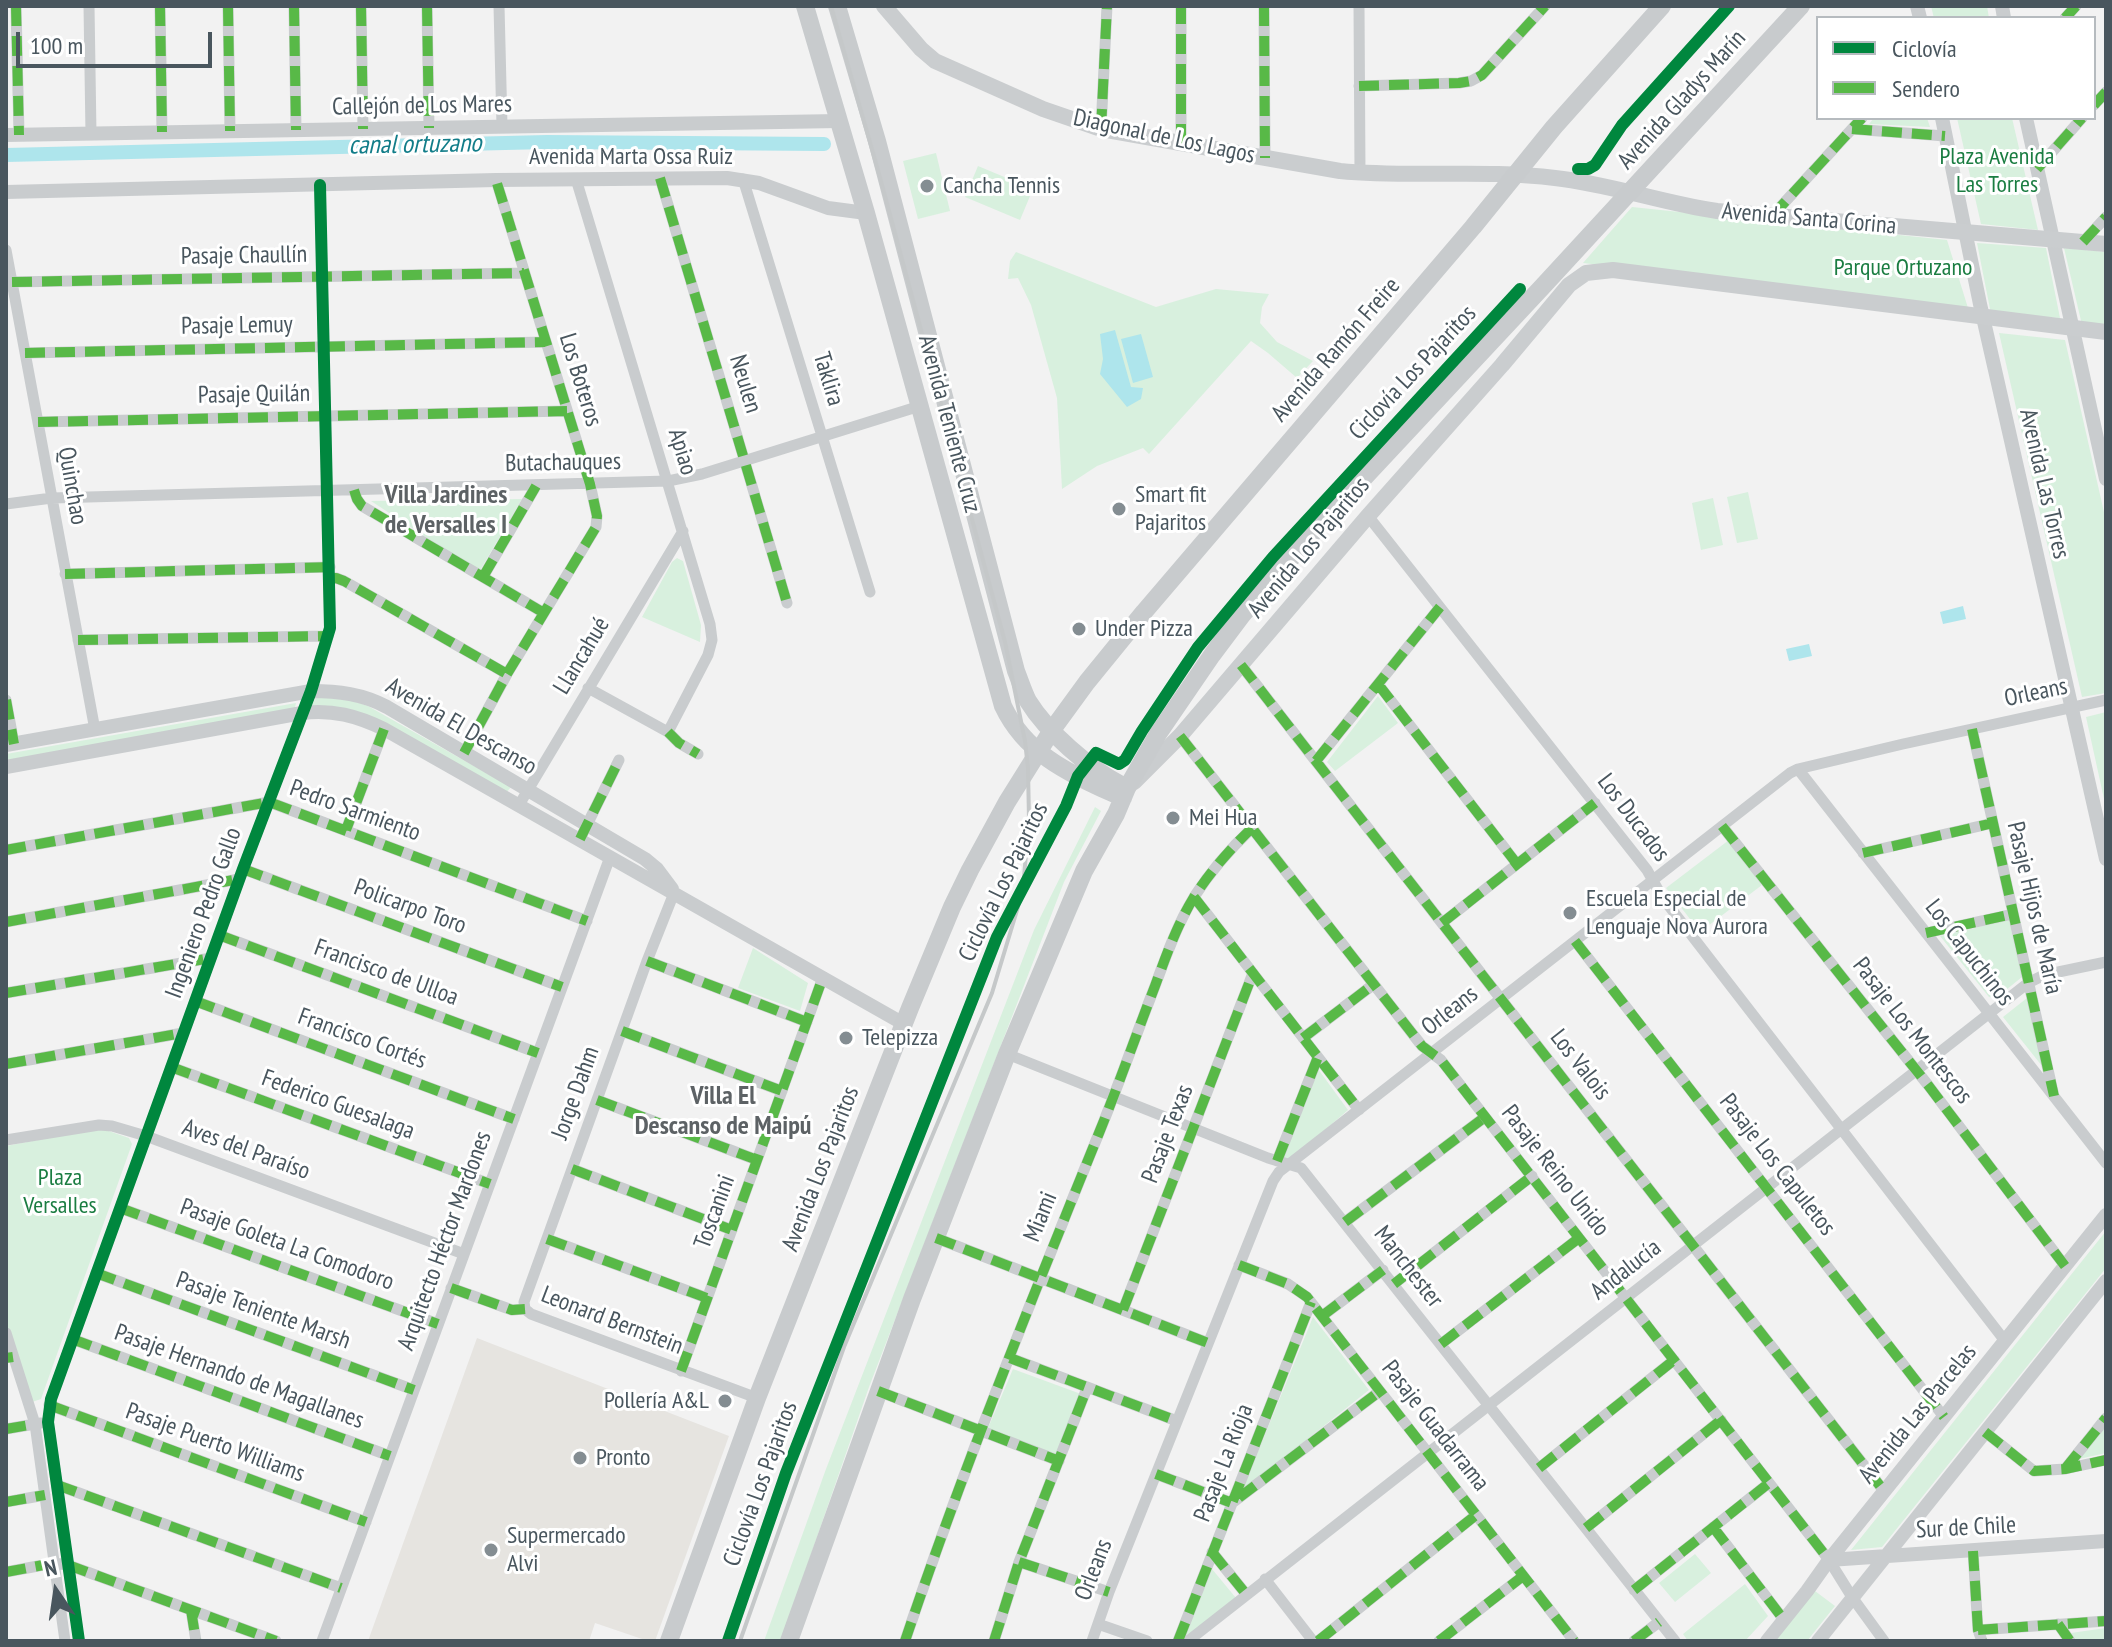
<!DOCTYPE html>
<html>
<head>
<meta charset="utf-8">
<style>
  body { margin:0 }
  #map { position:relative; width:2112px; height:1647px; overflow:hidden; background:#f2f2f2; font-family:"PT Sans Narrow",sans-serif }
  canvas { display:block }
  .frame { position:absolute; inset:0; border:8px solid #49565e; pointer-events:none }
  .legend { position:absolute; left:1816px; top:16px; width:280px; height:104px; box-sizing:border-box; background:#fff; border:2px solid #b6bbbf; margin:0; padding:10px 14px; list-style:none; font-size:24px; color:#49565e }
  .legend li { display:flex; align-items:center; gap:16px; height:40px }
  .legend b { width:40px; border:2px solid #b6bbbf }
  .north { position:absolute; left:16px; top:1551px; width:80px; height:80px; -webkit-text-stroke:6px #fff; paint-order:stroke; rotate:347deg; font-size:22px; font-weight:700; line-height:32px; text-align:center; color:#49565e }
  .north::after { content:''; display:block; margin:auto; width:28px; height:36px; background:#49565e; clip-path:polygon(50% 0,100% 100%,50% 72%,0 100%) }
  .scale { position:absolute; left:16px; top:32px; width:196px; height:36px; box-sizing:border-box; border:4px solid #49565e; border-top:0; padding-left:10px; font-size:24px; line-height:28px; white-space:nowrap; color:#49565e; -webkit-text-stroke:6px #fff; paint-order:stroke }
</style>
</head>
<body>
<div id="map">
<canvas width="2112" height="1647"></canvas>
<div class="frame"></div>
<ul class="legend">
<li><b style="height:10px;background:#00873e"></b>Ciclovía</li>
<li><b style="height:10px;background:#58b947"></b>Sendero</li>
</ul>
<div class="north">N</div>
<div class="scale">100 m</div>
</div>
<script>
const context = document.querySelector('canvas').getContext('2d');
context.lineJoin = 'round';
function fillPath(path, color) { context.fillStyle = color; context.fill(path, 'evenodd'); }
function stroke(path, color, width, dash) { context.strokeStyle = color; context.lineWidth = width; context.lineCap = dash ? 'butt' : 'round'; context.setLineDash(dash || []); context.stroke(path); }
function write(font, color, halo, rows, align = 'center') {
  context.font = font + ' "PT Sans Narrow",sans-serif'; context.lineWidth = 6; context.setLineDash([]); context.textBaseline = 'middle'; context.strokeStyle = halo; context.fillStyle = color; for (const [text, x, y, turn = 0] of rows) {
    context.save(); context.translate(x, y); context.rotate((+turn || 0) * Math.PI / 180); context.textAlign = isNaN(turn) ? turn : align; if (halo) context.strokeText(text, 0, 0); context.fillText(text, 0, 0); context.restore();
  }
}
fillPath(new Path2D(`
  M477 1338 729 1436 655 1641H648L595 1623 589 1641H368Z`), '#e6e4e0');
fillPath(new Path2D(`
  M1931 6H1987L1989 18H1934Z
  M1874 118H1927L1930 127 1869 124Z
  M1957 118H2012L2038 230 1981 224Z
  M936 153 950 211 918 219 903 161Z
  M978 166 1033 189 1020 220 965 197Z
  M1632 207 1947 240 1968 308 1583 263Z
  M1977 243 2046 248 2060 318 1991 314Z
  M2064 248 2106 252V327L2082 325Z
  M1016 252 1156 307 1216 289 1269 294 1262 307 1260 323 1277 342 1313 361 1297 378 1268 353 1251 341 1149 454 1143 448 1097 466 1062 489 1057 398 1031 305 1018 278 1008 279 1010 261Z
  M1999 333 2065 340 2106 521V693L2082 697Z
  M1748 492 1758 539 1737 543 1727 497Z
  M1713 498 1723 545 1701 550 1692 503Z
  M522 499 479 572 371 501Z
  M677 558 683 561 701 625 700 642 642 617 672 562Z
  M338 696 368 706 511 787 506 793 376 720 311 707 316 697Z
  M1378 696 1398 723 1335 771 1327 762Z
  M296 703 294 712 6 762V754Z
  M2106 712V808L2086 717Z
  M1095 807 1101 811 1064 882 869 1387 781 1641H764L826 1469 1034 930Z
  M1729 840 1762 885 1700 932 1666 888Z
  M2009 920 2022 977 1996 998 1989 997 1940 936Z
  M753 948 808 983 800 1011 738 988Z
  M2027 998 2046 1071 2003 1017Z
  M1318 1069 1348 1110 1287 1163 1282 1160Z
  M100 1128 129 1138 132 1144 41 1399 32 1402 6 1321V1146Z
  M2106 1231V1268L1882 1547 1851 1550Z
  M1313 1317 1369 1390 1242 1491Z
  M1013 1369 1081 1394 1057 1458 988 1428Z
  M2106 1425V1453L2079 1459Z
  M1695 1554 1711 1573 1675 1602 1659 1583Z
  M1212 1569 1236 1598 1184 1638Z
  M1745 1584 1768 1616 1745 1641H1688L1683 1634Z
  M1815 1591 1835 1606 1807 1641H1774Z
  M2106 1628V1641H2077L2071 1633Z`), '#d8f0de');
fillPath(new Path2D(`
  M1115 330 1131 387 1143 388 1141 399 1127 407 1100 374 1103 359 1100 334Z
  M1141 334 1153 377 1133 383 1121 339Z
  M1963 606 1966 619 1943 624 1940 612Z
  M1809 644 1812 656 1789 661 1786 649Z`), '#aee5ec');
stroke(new Path2D(`
  M6 155 547 142 824 144`), '#aee5ec', 14);
stroke(new Path2D(`
  M16 6 19 135
  M89 6 91 134
  M160 6 162 132
  M228 6 230 131
  M294 6 296 130
  M361 6 363 129
  M427 6 429 128
  M499 6 502 126
  M1264 6 1265 158
  M1359 6 1360 173
  M2065 18 2076 6
  M1359 86 1459 83 1471 81 1482 75 1545 6
  M2094 105 2106 92
  M1101 129 1107 6
  M1852 129 1945 136
  M1181 144V6
  M2037 169 2082 118
  M660 178 787 603
  M576 179 710 624 712 640 708 655 668 732
  M743 179 870 592
  M1772 216 1862 118
  M2083 242 2106 217
  M6 250 95 730
  M12 282 524 273
  M25 353 545 342
  M38 422 567 411
  M354 490 357 499 362 506 544 613
  M6 504 52 498 668 481 702 474 920 406
  M1368 516 1647 870 1662 897 2005 1341
  M65 574 330 567
  M483 577 536 486
  M330 579 336 578 344 581 507 674
  M78 640 328 636
  M1241 665 1884 1491
  M1378 684 1517 864
  M588 688 668 732 679 743 698 754
  M6 700 14 744
  M1972 729 2053 1092
  M1180 736 1422 1046 1441 1060 1829 1560 1852 1597 1884 1641
  M464 753 507 674 596 527 597 516 590 484 496 180
  M1316 761 1440 607
  M1798 769 2106 1163
  M519 805 683 531
  M1722 826 1928 1085 2065 1266
  M346 830 384 729
  M580 839 619 760
  M6 850 269 802 587 921
  M1863 853 1993 823
  M243 869 562 987
  M1194 897 1359 1110
  M6 922 239 879
  M1442 923 1595 803
  M1926 933 2013 914
  M219 935 538 1053
  M1575 941 1944 1417
  M647 961 807 1022
  M6 993 211 958
  M195 1001 514 1119
  M622 1031 782 1091
  M1303 1038 1374 984
  M1007 1054 1268 1158 1301 1168 1675 1641
  M6 1064 183 1033
  M171 1067 490 1184
  M597 1100 757 1160
  M6 1140 99 1125 112 1126 146 1136 464 1254
  M1277 1161 1318 1057
  M572 1169 732 1230
  M120 1208 438 1324
  M1345 1222 1485 1117
  M936 1238 1208 1343
  M547 1239 707 1298
  M1239 1265 1288 1284 1307 1297 1574 1641
  M96 1273 414 1390
  M1394 1284 1532 1176
  M451 1288 512 1310 525 1309 531 1314 757 1398
  M525 1309 524 1302 647 961 674 893
  M1123 1310 1253 973
  M1322 1316 1383 1270
  M6 1333 35 1424 65 1641
  M72 1339 390 1456
  M1441 1344 1579 1238
  M1010 1358 1177 1421
  M681 1371 823 977
  M878 1391 1059 1461
  M49 1405 366 1522
  M6 1429 41 1423
  M1985 1432 2034 1471 2065 1469 2106 1460
  M1539 1468 1674 1360
  M2065 1469 2106 1418
  M1156 1474 1232 1503 1380 1391
  M57 1485 341 1588
  M6 1502 45 1495
  M1713 1527 1784 1620
  M1586 1528 1721 1420
  M1973 1551 1978 1630 1982 1641
  M1212 1552 1246 1594
  M1019 1562 1109 1592
  M6 1572 54 1563 68 1565 276 1641
  M1265 1579 1313 1641
  M1634 1590 1769 1483
  M191 1610 196 1641
  M1098 1624 1147 1641
  M2058 1624 2070 1641
  M1978 1630 2106 1621
  M79 1641 48 1422 51 1399 243 869 311 691 330 628 320 185
  M322 1641 610 857
  M905 1641C963 1469 1031 1301 1099 1133 1119 1084 1136 1035 1155 986 1166 956 1177 925 1194 897 1210 872 1230 849 1252 828
  M994 1641 1019 1562 1087 1388
  M1092 1641 1109 1592 1273 1181 1279 1172 1790 773 1798 769 1903 744 2106 700
  M1178 1641 1311 1302
  M1188 1641 2028 983 2044 975 2106 962
  M1318 1641 1476 1515
  M1439 1641 1523 1576
  M1634 1641 1659 1622`), '#c9ccce', 11);
stroke(new Path2D(`
  M1917 6 1920 18
  M2002 6 2004 18
  M1942 118 1980 304 2106 859
  M2026 118 2106 479
  M6 135 839 121
  M6 192 496 180 727 178 759 183 828 208 866 213
  M6 745 311 691C338 691 363 694 387 707L645 859 657 869 672 889
  M6 767 302 713C332 709 357 716 384 729L904 1024
  M1829 1560 2106 1541
  M1767 1641 1807 1591 1829 1560 2106 1215
  M1818 1641 2106 1281`), '#c9ccce', 14);
stroke(new Path2D(`
  M884 6 921 49 935 61 1043 109 1101 129 1340 171C1411 178 1484 169 1555 178 1610 184 1662 203 1717 211L2106 244
  M1134 782 1180 736 1368 516 1502 365 1569 285 1586 273 1613 270 2106 332`), '#cacdcf', 16);
stroke(new Path2D(`
  M805 6 866 213 1003 706C1027 757 1074 775 1123 798
  M837 6 877 141 1016 671C1020 681 1023 691 1028 701 1047 732 1089 768 1121 785
  M669 1641 757 1398 910 1008 952 907 970 870 1007 802 1052 730 1087 682 1144 612 1473 227 1554 127 1662 6
  M789 1641 912 1299 1007 1054 1084 871 1116 814 1127 788 1158 734 1212 655 1242 615 1317 528 1544 285 1801 6`), '#c8cbcd', 18);
stroke(new Path2D(`
  M740 1641 844 1347 992 993 1018 907 1024 877 1029 820 1028 768 1025 741 1005 642 879 174 831 6`), '#c5c8c9', 4);
stroke(new Path2D(`
  M16 6 19 135
  M160 6 162 132
  M228 6 230 131
  M294 6 296 130
  M361 6 363 129
  M427 6 429 128
  M1264 6 1265 158
  M2065 18 2076 6
  M1359 86 1459 83 1471 81 1482 75 1545 6
  M2094 105 2106 92
  M1101 129 1107 6
  M1852 129 1945 136
  M1181 144V6
  M2037 169 2082 118
  M660 178 787 603
  M1772 216 1862 118
  M2083 242 2106 217
  M12 282 524 273
  M25 353 545 342
  M38 422 567 411
  M354 490 357 499 362 506 544 613
  M65 574 330 567
  M483 577 536 486
  M330 579 336 578 344 581 507 674
  M78 640 328 636
  M1241 665 1884 1491
  M1378 684 1517 864
  M6 700 14 744
  M1972 729 2054 1096
  M668 732 679 743 698 754
  M1180 736 1422 1046 1441 1060 1829 1560
  M464 753 507 674 596 527 597 516 590 484 496 180
  M1316 761 1440 607
  M1722 826 1928 1085 2065 1266
  M346 830 384 729
  M580 839 619 760
  M6 850 269 802 587 921
  M1863 853 1993 823
  M243 869 562 987
  M1194 897 1359 1110
  M6 922 239 879
  M1442 923 1595 803
  M1926 933 2013 914
  M219 935 538 1053
  M1575 941 1944 1417
  M647 961 807 1022
  M6 993 211 958
  M195 1001 514 1119
  M622 1031 782 1091
  M1303 1038 1374 984
  M6 1064 183 1033
  M171 1067 490 1184
  M597 1100 757 1160
  M1277 1161 1318 1057
  M572 1169 732 1230
  M120 1208 438 1324
  M1345 1222 1485 1117
  M936 1238 1208 1343
  M547 1239 707 1298
  M1239 1265 1288 1284 1307 1297 1574 1641
  M96 1273 414 1390
  M1394 1284 1532 1176
  M451 1288 512 1310 525 1309
  M1123 1310 1253 973
  M1322 1316 1383 1270
  M72 1339 390 1456
  M1441 1344 1579 1238
  M6 1358 13 1357
  M1010 1358 1177 1421
  M681 1371 823 977
  M878 1391 1059 1461
  M49 1405 366 1522
  M6 1429 35 1424
  M1985 1432 2034 1471 2065 1469 2106 1460
  M1539 1468 1674 1360
  M2065 1469 2106 1418
  M1156 1474 1232 1503 1380 1391
  M57 1485 341 1588
  M6 1502 45 1495
  M1713 1527 1784 1620
  M1586 1528 1721 1420
  M1973 1551 1978 1630 1982 1641
  M1212 1552 1246 1594
  M1019 1562 1109 1592
  M68 1565 276 1641
  M6 1572 54 1563
  M1634 1590 1769 1483
  M191 1610 196 1641
  M2058 1624 2070 1641
  M1978 1630 2106 1621
  M905 1641C963 1469 1031 1301 1099 1133 1119 1084 1136 1035 1155 986 1166 956 1177 925 1194 897 1210 872 1230 849 1252 828
  M994 1641 1019 1562 1087 1388
  M1178 1641 1311 1302
  M1318 1641 1476 1515
  M1439 1641 1523 1576
  M1634 1641 1659 1622`), '#58b947', 10, [20, 10]);
stroke(new Path2D(`
  M1578 169H1588L1595 165 1622 125 1729 6
  M79 1641 48 1422 51 1399 243 869 311 691 330 628 320 185
  M728 1641 786 1473 997 937 1066 806 1078 776 1096 753 1119 764 1125 760 1142 731 1198 647 1273 557 1520 289`), '#00873e', 12);
for (const [x, y, r, color] of [
  [927,186,8,"#848d92"],
  [1119,509,8,"#848d92"],
  [1079,629,8,"#848d92"],
  [1173,818,8,"#848d92"],
  [1570,913,8,"#848d92"],
  [846,1038,8,"#848d92"],
  [725,1401,8,"#848d92"],
  [580,1458,8,"#848d92"],
  [491,1550,8,"#848d92"]
]) { const dot = new Path2D(); dot.arc(x, y, r, 0, 2 * Math.PI); context.fillStyle = color; context.fill(dot); stroke(dot, '#fff', 3); }
write('24px', '#49565e', '#fff', [
  ["Avenida Gladys Marín",1682,100,-48],
  ["Callejón de Los Mares",422,106,-1],
  ["Diagonal de Los Lagos",1164,137,12],
  ["Avenida Marta Ossa Ruiz",631,157],
  ["Avenida Santa Corina",1809,219,5],
  ["Pasaje Chaullín",244,256,-1],
  ["Pasaje Lemuy",237,326,-1],
  ["Avenida Ramón Freire",1336,350,-49],
  ["Ciclovía Los Pajaritos",1413,373,-47],
  ["Taklira",828,379,73],
  ["Los Boteros",580,380,73],
  ["Neulen",745,384,73],
  ["Pasaje Quilán",254,395,-1],
  ["Avenida Teniente Cruz",949,424,75],
  ["Apiao",682,452,73],
  ["Butachauques",563,463,-1],
  ["Avenida Las Torres",2044,484,77],
  ["Quinchao",72,486,80],
  ["Avenida Los Pajaritos",1309,548,-50],
  ["Llancahué",582,656,-59],
  ["Orleans",2036,693,-12],
  ["Avenida El Descanso",461,727,30],
  ["Pedro Sarmiento",355,811,20],
  ["Los Ducados",1633,818,53],
  ["Ciclovía Los Pajaritos",1004,882,-64],
  ["Policarpo Toro",410,907,20],
  ["Pasaje Hijos de María",2034,908,77],
  ["Ingeniero Pedro Gallo",204,913,-70],
  ["Los Capuchinos",1969,953,52],
  ["Francisco de Ulloa",386,973,20],
  ["Orleans",1450,1011,-38],
  ["Pasaje Los Montescos",1912,1031,52],
  ["Francisco Cortés",362,1039,20],
  ["Los Valois",1580,1065,52],
  ["Jorge Dahm",576,1093,-70],
  ["Federico Guesalaga",338,1105,20],
  ["Pasaje Texas",1168,1134,-69],
  ["Aves del Paraíso",246,1150,20],
  ["Pasaje Los Capuletos",1777,1165,52],
  ["Avenida Los Pajaritos",821,1169,-69],
  ["Pasaje Reino Unido",1555,1171,52],
  ["Toscanini",715,1212,-70],
  ["Miami",1041,1217,-68],
  ["Arquitecto Héctor Mardones",445,1241,-70],
  ["Pasaje Goleta La Comodoro",287,1245,20],
  ["Manchester",1408,1267,52],
  ["Andalucía",1626,1270,-38],
  ["Pasaje Teniente Marsh",263,1311,20],
  ["Leonard Bernstein",612,1321,21],
  ["Pasaje Hernando de Magallanes",239,1377,20],
  ["Avenida Las Parcelas",1918,1414,-51],
  ["Pasaje Guadarrama",1435,1426,52],
  ["Pasaje Puerto Williams",215,1443,20],
  ["Pasaje La Rioja",1224,1463,-69],
  ["Ciclovía Los Pajaritos",761,1484,-70],
  ["Sur de Chile",1966,1528,-3],
  ["Orleans",1094,1570,-69]
]);
write('24px', '#1b7d42', '#fff', [
  ["Plaza Avenida",1997,157],
  ["Las Torres",1997,185],
  ["Parque Ortuzano",1903,268],
  ["Plaza",60,1178],
  ["Versalles",60,1206]
]);
write('24px', '#49565e', '#fff', [
  ["Cancha Tennis",943,186],
  ["Smart fit",1135,495],
  ["Pajaritos",1135,523],
  ["Under Pizza",1095,629],
  ["Mei Hua",1189,818],
  ["Escuela Especial de",1586,899],
  ["Lenguaje Nova Aurora",1586,927],
  ["Telepizza",862,1038],
  ["Pollería A&L",709,1401,"right"],
  ["Pronto",596,1458],
  ["Supermercado",507,1536],
  ["Alvi",507,1564]
], 'left');
write('italic 26px', '#127d89', '#fff', [
  ["canal ortuzano",415,145,-1]
]);
write('bold 26px', '#5d6265', '#fff', [
  ["Villa Jardines",446,496],
  ["de Versalles I",446,526],
  ["Villa El",723,1097],
  ["Descanso de Maipú",723,1127]
]);
</script>
</body>
</html>
